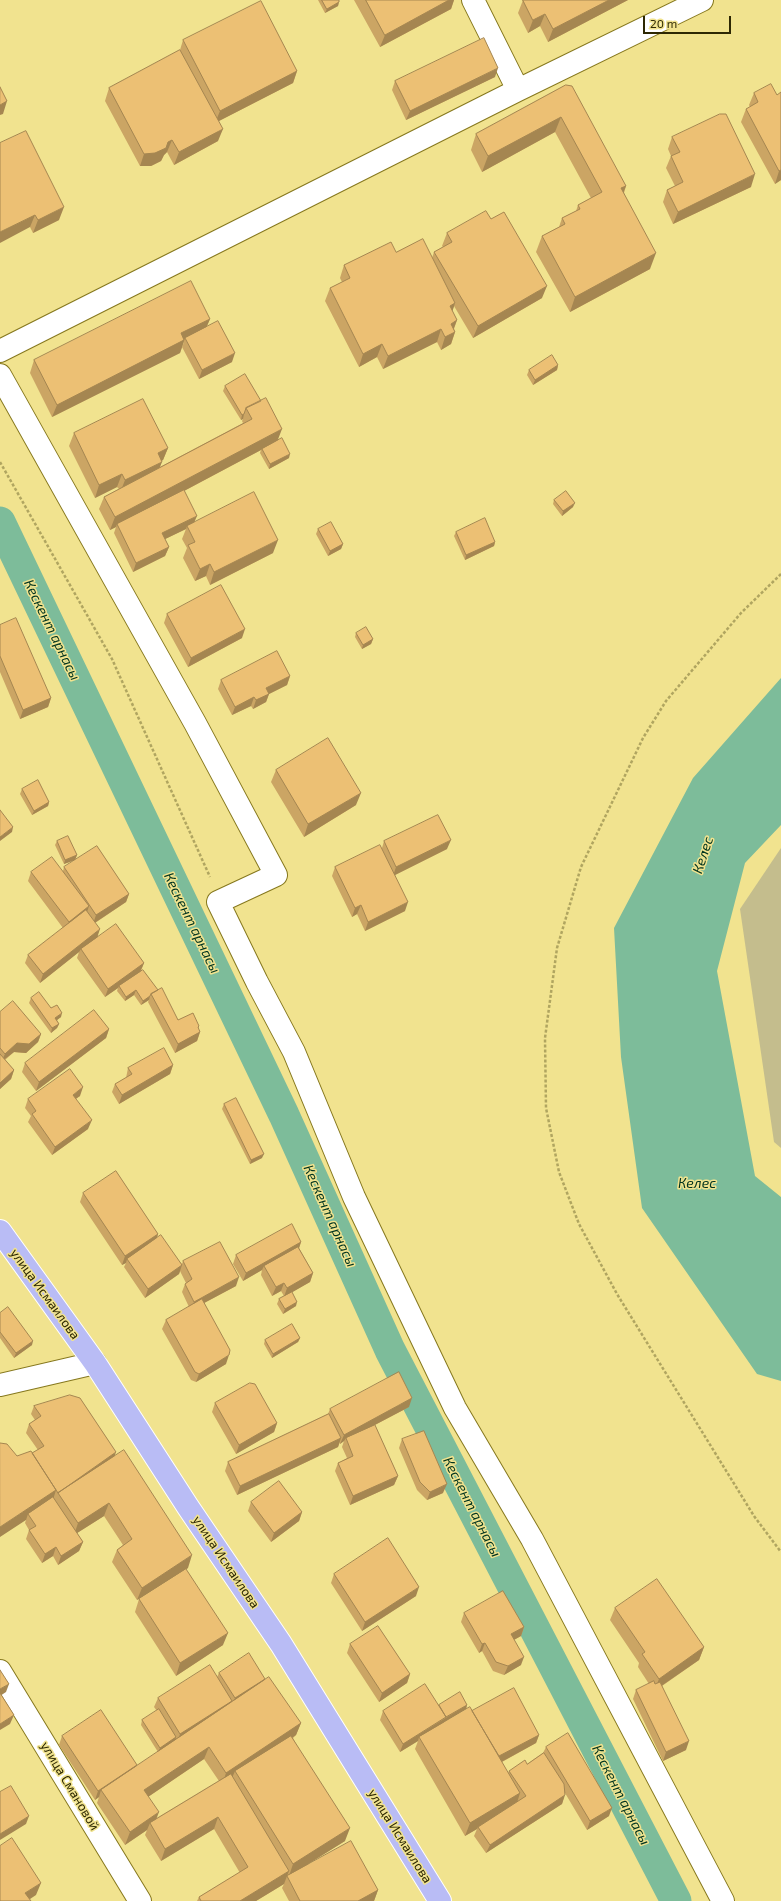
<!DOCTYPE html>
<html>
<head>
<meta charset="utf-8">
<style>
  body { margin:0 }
  #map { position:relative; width:781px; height:1901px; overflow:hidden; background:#f1e38f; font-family:"Exo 2",sans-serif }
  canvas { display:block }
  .scale { position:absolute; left:643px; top:16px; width:88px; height:18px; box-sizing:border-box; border:2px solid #2d2803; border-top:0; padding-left:5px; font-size:12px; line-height:14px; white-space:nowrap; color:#2d2803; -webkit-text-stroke:3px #f1e38f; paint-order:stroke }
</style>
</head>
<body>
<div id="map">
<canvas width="781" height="1901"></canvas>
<div class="scale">20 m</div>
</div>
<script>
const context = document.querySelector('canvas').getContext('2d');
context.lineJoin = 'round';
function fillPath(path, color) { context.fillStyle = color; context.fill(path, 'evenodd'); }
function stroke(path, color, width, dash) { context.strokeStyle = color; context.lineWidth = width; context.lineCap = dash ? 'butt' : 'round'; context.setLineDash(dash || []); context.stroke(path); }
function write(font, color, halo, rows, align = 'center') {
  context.font = font + ' "Exo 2",sans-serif'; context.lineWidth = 3; context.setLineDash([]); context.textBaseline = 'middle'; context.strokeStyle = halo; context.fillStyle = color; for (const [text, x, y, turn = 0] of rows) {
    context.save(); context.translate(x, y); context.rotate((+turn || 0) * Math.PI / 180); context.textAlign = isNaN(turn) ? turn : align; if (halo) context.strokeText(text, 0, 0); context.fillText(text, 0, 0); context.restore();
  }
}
fillPath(new Path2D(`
  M781 848V1148L774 1142 740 909Z`), '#c4bd8d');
fillPath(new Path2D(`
  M781 678V825L745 863 717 971 755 1176 781 1197V1381L757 1374 642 1208 621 1057 614 928 693 778Z`), '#7dbc9a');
stroke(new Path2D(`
  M0 522 284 1115 390 1350 676 1901`), '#7dbc9a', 31);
const minor = new Path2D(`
  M473 0 518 90
  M0 351 518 90 702 0
  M0 375 195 723 276 875 218 902 257 982 294 1052 354 1197 455 1408 532 1539 723 1901
  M0 1385 95 1363
  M0 1671 140 1901`);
const primary = new Path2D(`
  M0 1231 95 1363 188 1507 281 1644 440 1901`);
stroke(minor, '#86781e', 24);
stroke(primary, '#fff', 24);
stroke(new Path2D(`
  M0 462 112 659 210 877
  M781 574 741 613 666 701 643 738 581 867 557 948 545 1038 546 1108 559 1172 579 1224 617 1294 754 1516 781 1552`), '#b0a560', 2.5, [3, 2]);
stroke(minor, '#fff', 22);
stroke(primary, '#b9bcf5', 22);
fillPath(new Path2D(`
  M318 0H339L338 6 325 13Z
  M354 0H454L451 9 380 47Z
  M523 0H628L548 42 540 26 528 33 518 13Z
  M183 40 297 71 293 83 219 121 218 141 174 165 167 152 164 155 161 161 151 166H140L105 101 109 88 180 50Z
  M495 77 406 120 392 90 395 81Z
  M566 85 626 186 624 193 650 269 570 312 536 252 542 236 559 227 562 218 576 211 578 205 591 198 555 132 482 172 471 150 476 134Z
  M754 93 777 95 781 180 775 184 741 122 746 109 750 107 749 105Z
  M672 137 751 187 673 224 663 202 667 190 675 186 666 168 671 156 668 149Z
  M0 143 59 220 33 233 30 227Z
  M491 219 542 298 473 338 454 306 452 311 457 320 454 329 455 332 451 344 441 350 437 342 383 369 377 357 359 367 325 301 330 288 342 282 340 278 344 265 396 252 432 258 434 252 443 247 442 246 447 233Z
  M210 319 206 327 232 362 199 379 182 347 184 341V342L180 353 52 417 30 373 34 360Z
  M558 365 557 370 533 385 527 375 529 370Z
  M225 386 278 440 289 458 269 469 260 453 261 450 184 491 195 522 273 553 210 585 206 576 195 581 183 558 187 548 182 539 186 529 165 539 169 547 165 556 133 572 114 533 116 527 110 530 99 509 104 497 119 489 117 487 95 498 69 446 74 433 168 448 163 460 161 461 160 467 243 423 242 421 243 419 241 420 223 391Z
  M554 500 573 507 562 516 553 504Z
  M318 529 343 544 341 549 328 556 316 534Z
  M456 532 495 542 494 546 465 560 454 536Z
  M167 614 242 638 188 667 164 623Z
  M0 625 51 698 48 707 20 719 0 672Z
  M356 633 373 639 371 644 362 649 355 637Z
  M290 676 287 685 269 694 266 702 253 709 251 706 232 715 218 689 221 680Z
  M276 770 356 805 304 837 271 782Z
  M22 789 49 802 48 806 32 815 20 794Z
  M57 841 77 855 75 860 64 864 55 845Z
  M384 841 447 849 395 875 405 911 365 931 357 914 352 917 332 876 335 867 382 848Z
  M64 867 129 894 126 902 95 923 98 937 144 963 141 971 178 1020 198 1028 200 1032 197 1041 175 1053 148 1002 149 1000 141 1005 134 995 125 1001 117 991 118 988 105 997 77 958 79 952 40 983 25 963 28 955 63 928 28 881 31 872 63 871Z
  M31 998 51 1008 61 1017 57 1020 59 1024 57 1028 51 1033 29 1003Z
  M0 1012 41 1034 38 1042 26 1053 14 1052 5 1060 14 1070 11 1079 0 1089Z
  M109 1029 106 1038 36 1091 22 1072 25 1063Z
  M173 1065 170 1074 119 1104 112 1092 115 1084 126 1078 128 1068Z
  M80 1096 76 1099 88 1129 52 1155 28 1122 31 1116 25 1108 28 1099Z
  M224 1104 262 1158 250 1164 222 1109Z
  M83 1193 158 1234 157 1238 182 1264 183 1261 236 1286 204 1303 226 1364 196 1382 191 1380 162 1329 166 1320 189 1307 182 1292 185 1284 186 1283 180 1271 179 1274 145 1298 124 1267 126 1263 122 1265 80 1202Z
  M301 1242 299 1248 313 1273 310 1282 292 1292 296 1306 283 1314 277 1304 279 1299 284 1296 281 1291 272 1296 261 1275 262 1270 243 1281 233 1264 236 1255Z
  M0 1313 32 1345 14 1358 0 1338Z
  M300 1338 298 1342 272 1358 264 1344 265 1340Z
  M215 1403 277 1423 274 1432 236 1454 212 1412Z
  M34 1406 115 1456 188 1568 137 1600 112 1562 117 1550 123 1545 104 1516 77 1533 83 1542 79 1551 58 1565 53 1556 42 1563 26 1539 29 1530 25 1523 26 1520 17 1456 32 1453 38 1450 26 1433 29 1424 35 1420 31 1414Z
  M409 1407 375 1425 398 1476 394 1485 350 1505 335 1471 338 1463 347 1458 342 1447 344 1441 340 1444V1442L338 1447 237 1495 225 1471 228 1462 328 1414 330 1409Z
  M402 1439 443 1493 427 1500 417 1490 399 1448Z
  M251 1502 302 1512 299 1521 271 1542 248 1511Z
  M334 1574 416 1596 362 1631 331 1583Z
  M139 1599 223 1645 176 1676 135 1612Z
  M615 1608 704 1647 699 1660 662 1686 686 1750 663 1761 633 1699 636 1690 649 1684 638 1667 639 1663 610 1620Z
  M464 1613 524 1627 521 1636 514 1640 521 1665 504 1675 493 1671 482 1651 479 1653 461 1622Z
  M350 1644 410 1674 407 1683 379 1702 347 1653Z
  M219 1673 265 1679 301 1723 296 1735 293 1738 345 1841 308 1864 378 1890 374 1901H289L282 1888 284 1884 256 1901H197L199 1897 240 1873 214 1829 161 1861 145 1835 147 1830 125 1845 97 1803 99 1797 95 1800 59 1745 62 1736 137 1766 158 1752 141 1725 142 1720 157 1711 154 1707 158 1698 217 1677ZM204 1759 219 1781 156 1819 148 1797Z
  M438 1705H467L466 1709 444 1722 472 1711 539 1735 536 1743 502 1762 508 1773 509 1771 527 1764 543 1753 546 1747 609 1816 587 1830 565 1793 562 1804 486 1853 474 1836 477 1829 465 1836 415 1749 418 1741 400 1752 380 1720 383 1711Z`), '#cba564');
fillPath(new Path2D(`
  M449 0H454L451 9 380 47 385 35Z
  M609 0H628L548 42 553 29Z
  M339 2 338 6 325 13 327 9Z
  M545 14 540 26 528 33 533 20Z
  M498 68 495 77 406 120 410 111Z
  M297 71 293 83 215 123 220 111Z
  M7 101 3 114 0 115V105Z
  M561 117 555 132 482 172 488 156Z
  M223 129 218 141 174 165 179 152Z
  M172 140 167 152 164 155 161 161 151 166H140L144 154Z
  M781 170V180L775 184 779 171Z
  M755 174 751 187 673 224 678 212Z
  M626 186 620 201 621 188Z
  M64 207 59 220 33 233 38 220Z
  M35 215 30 227 0 243V232Z
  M656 253 650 269 570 312 575 297Z
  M547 286 542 298 473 338 478 326Z
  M455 303 451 316 450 306Z
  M210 319 205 331 185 338 180 353 52 417 57 405 181 333Z
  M457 320 452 333 451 324Z
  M441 329 437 342 383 369 388 356Z
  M455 332 451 344 441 350 445 337Z
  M382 344 377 357 359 367 363 354Z
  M235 353 232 362 199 379 202 370Z
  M558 365 557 370 533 385 535 380Z
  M244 414 243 419 241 420 242 415Z
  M282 429 277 442 262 449 261 450 118 526 117 524 116 527 110 530 115 517Z
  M168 448 163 460 153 466 158 453Z
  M290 454 289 458 269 469 270 464Z
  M162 462 157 474 120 493 125 480Z
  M122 474 117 487 95 498 99 485Z
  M575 503 573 507 562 516 563 511Z
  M197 516 193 525 187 526 186 529 159 542 162 533Z
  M278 540 273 553 210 585 214 572Z
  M495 542 494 546 465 560 466 555Z
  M343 544 341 549 328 556 330 551Z
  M169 547 165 556 133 572 136 563Z
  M210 564 206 576 195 581 200 569Z
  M245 629 242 638 188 667 191 658Z
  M373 639 371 644 362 649 363 645Z
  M290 676 287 685 269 694 266 702 253 709 256 700 266 688Z
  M254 697 251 706 232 715 235 707Z
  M51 698 48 707 20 719 23 710Z
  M361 793 356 805 304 837 308 824Z
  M49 802 48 806 32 815 34 811Z
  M13 827 12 832 0 841V837Z
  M451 840 447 849 393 876 396 867Z
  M77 855 75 860 64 864 65 860Z
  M129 894 126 902 93 924 96 915Z
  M408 902 405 911 365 931 368 922Z
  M361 905 357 914 352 917 355 908Z
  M89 906 86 915 66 931 69 922Z
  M100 929 97 938 81 949 79 952 40 983 43 974Z
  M144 963 140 972 119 986 118 988 105 997 108 989Z
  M136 990 134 995 125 1001 126 997Z
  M150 996 149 1000 141 1005 143 1001Z
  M62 1013 61 1017 53 1023 55 1018Z
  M59 1024 57 1028 51 1033 52 1028Z
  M199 1026 196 1034 200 1032 197 1041 175 1053 178 1044Z
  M109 1029 106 1038 36 1091 39 1082Z
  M41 1034 38 1042 26 1053 14 1052 1 1062 5 1054 17 1043Z
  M173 1065 170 1074 119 1104 122 1095Z
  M14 1070 11 1079 0 1089V1083Z
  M83 1087 80 1096 69 1103 73 1095Z
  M92 1120 88 1129 52 1155 55 1147Z
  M264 1154 262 1158 250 1164 251 1160Z
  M158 1234 155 1243 127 1259 126 1263 122 1265 125 1256Z
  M301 1242 298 1251 264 1266 262 1270 243 1281 246 1273Z
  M182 1265 179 1274 145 1298 148 1289Z
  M313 1273 310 1282 284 1297 287 1288Z
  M239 1277 236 1286 191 1310 194 1302Z
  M284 1283 281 1291 272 1296 276 1287Z
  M297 1302 296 1306 283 1314 285 1309Z
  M300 1338 298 1342 272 1358 273 1354Z
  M33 1341 32 1345 14 1358 16 1353Z
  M229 1355 226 1364 196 1382 199 1374Z
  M412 1398 409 1407 346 1440V1438L344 1441 340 1444 344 1435Z
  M277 1423 274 1432 236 1454 239 1445Z
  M341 1438 338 1447 237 1495 240 1486Z
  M116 1452 113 1461 59 1493Z
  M398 1476 394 1485 350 1505 353 1496Z
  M447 1484 443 1493 427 1500 430 1492Z
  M56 1490 52 1503 28 1514 26 1520 0 1537V1527Z
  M109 1503 104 1516 74 1535 78 1523Z
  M302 1512 299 1521 271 1542 274 1533Z
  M83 1542 79 1551 58 1565 61 1556Z
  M56 1547 53 1556 42 1563 45 1554Z
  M192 1555 188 1568 137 1600 142 1588Z
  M419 1587 416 1596 362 1631 365 1622Z
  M524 1627 521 1636 508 1643 511 1634Z
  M228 1633 223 1645 176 1676 180 1663Z
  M485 1643 482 1651 479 1653 482 1644Z
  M704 1647 699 1660 654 1691 659 1679Z
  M524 1657 521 1665 504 1675 508 1666Z
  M410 1674 407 1683 379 1702 382 1693Z
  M265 1679 262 1688 231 1707 235 1698Z
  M9 1684 6 1692 0 1696V1689Z
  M232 1701 229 1710 177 1743 180 1734Z
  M467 1705 466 1709 444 1722 443 1726 419 1737 418 1741 400 1752 403 1744Z
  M14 1715 10 1724 0 1730V1724Z
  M301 1723 296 1735 238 1775 235 1771 232 1778 222 1785 226 1773Z
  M539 1735 536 1743 494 1766 497 1757Z
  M176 1737 175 1742 158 1752 160 1748Z
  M689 1741 686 1750 663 1761 666 1752Z
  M209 1747 204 1759 139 1803 144 1790Z
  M137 1765 134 1774 101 1790 99 1797 95 1800 98 1791Z
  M520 1793 516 1806 478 1827 477 1829 465 1836 470 1823Z
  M565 1795 562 1804 486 1853 490 1845Z
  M612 1808 609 1816 587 1830 590 1821Z
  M159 1812 154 1825 150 1823 147 1830 125 1845 130 1832Z
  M29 1816 26 1824 0 1840V1834Z
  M218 1817 214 1829 161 1861 165 1849Z
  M350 1828 345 1841 289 1876 293 1864Z
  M289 1871 287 1876 284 1884 256 1901H240Z
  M41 1883 36 1895 27 1901 25 1893Z
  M378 1890 374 1901H358Z`), '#a58651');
const building = new Path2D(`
  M322 0H339V2L327 9Z
  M366 0H449L385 35Z
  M523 0H609L553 29 545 14 533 20Z
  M261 1 297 71 220 111 183 40Z
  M484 38 498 68 410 111 395 81Z
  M180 50 223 129 179 152 172 140 168 142 166 148 155 153 144 154 109 88Z
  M771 84 777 95 781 92V170L779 171 746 109 758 102 754 93Z
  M566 85 572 86 626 186 621 188 656 253 575 297 542 236 565 224 562 218 580 209 578 205 602 192 561 117 488 156 476 134Z
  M0 87 7 101 0 105Z
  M720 114H726L755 174 678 212 667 190 683 182 671 156 680 152 672 137Z
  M26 131 64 207 38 220 35 215 0 232V143Z
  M486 211 491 219 504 212 547 286 478 326 434 252 452 242 447 233Z
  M423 239 455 303 450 306 457 320 451 324 455 332 445 337 441 329 388 356 382 344 363 354 330 288 350 278 344 265 391 242 396 252Z
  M191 281 210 319 181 333 184 340 57 405 34 360Z
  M218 321 235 353 202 370 185 338Z
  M552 355 558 365 535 380 529 370Z
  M245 374 261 401 246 408 244 414 242 415 225 386Z
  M266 398 282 429 115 517 104 497 252 419 246 408Z
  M143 399 168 448 158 453 162 462 125 480 122 474 99 485 74 433Z
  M282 438 290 454 270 464 262 449Z
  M184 490 197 516 162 533 169 547 136 563 117 524Z
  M566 491 575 503 563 511 554 500Z
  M254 492 278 540 214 572 210 564 200 569 188 545 195 542 187 526Z
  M485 518 495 542 466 555 456 532Z
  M331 522 343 544 330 551 318 529Z
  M221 585 245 629 191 658 167 614Z
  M16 618 51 698 23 710 0 656V625Z
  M366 627 373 639 363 645 356 633Z
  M277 651 290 676 266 688 269 694 256 700 254 697 235 707 221 680Z
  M328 738 361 793 308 824 276 770Z
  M38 780 49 802 34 811 22 789Z
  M0 810 13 827 0 837Z
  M438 815 451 840 396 867 384 841Z
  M68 836 77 855 65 860 57 841Z
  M380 845 408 902 368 922 361 905 355 908 335 867Z
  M97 846 129 894 96 915 64 867Z
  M52 857 89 906 69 922 31 872Z
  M86 910 100 929 43 974 28 955Z
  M116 924 144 963 108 989 81 949Z
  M143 970 158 990 151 994 150 996 143 1001 136 990 126 997 119 986Z
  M162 988 178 1020 193 1013 199 1026 198 1027 200 1032 178 1044 151 994Z
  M39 992 51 1008 57 1005 62 1013 55 1018 59 1024 52 1028 31 998Z
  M13 1001 41 1034 29 1044 17 1043 5 1054 0 1048V1012Z
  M94 1010 109 1029 39 1082 25 1063Z
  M164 1048 173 1065 122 1095 115 1084 132 1074 128 1068Z
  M0 1054 14 1070 0 1083Z
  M70 1069 83 1087 73 1095 92 1120 55 1147 32 1114 36 1111 28 1099Z
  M236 1098 264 1154 251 1160 224 1104Z
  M116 1171 158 1234 125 1256 83 1193Z
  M292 1224 301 1242 246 1273 236 1255Z
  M161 1235 182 1265 148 1289 127 1259Z
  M220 1242 239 1277 194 1302 185 1284 192 1279 183 1261Z
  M298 1247 313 1273 287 1288 284 1283 276 1287 264 1266Z
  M292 1292 297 1302 285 1309 279 1299Z
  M202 1299 230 1350 229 1355 199 1374 195 1372 166 1320Z
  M8 1307 33 1341 16 1353 0 1332V1313Z
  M292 1324 300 1338 273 1354 265 1340Z
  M399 1372 412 1398 344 1435 330 1409Z
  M250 1383 255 1384 277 1423 239 1445 215 1403Z
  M70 1395 80 1398 116 1452 58 1493 32 1453 44 1446 29 1424 41 1416 34 1406Z
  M329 1414 341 1438 240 1486 228 1462Z
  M375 1425 398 1476 353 1496 338 1463 353 1456 346 1438Z
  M424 1431 447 1484 430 1492 420 1482 402 1439Z
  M0 1443 7 1444 17 1456 31 1451 56 1490 0 1527Z
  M124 1450 192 1555 142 1588 117 1550 132 1539 109 1503 78 1523 58 1493Z
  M279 1481 302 1512 274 1533 251 1502Z
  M53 1497 83 1542 61 1556 56 1547 45 1554 29 1530 36 1526 28 1514Z
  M388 1538 419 1587 365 1622 334 1574Z
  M186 1569 228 1633 180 1663 139 1599Z
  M657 1579 704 1647 659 1679 642 1654 645 1652 615 1608Z
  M503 1591 524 1627 511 1634 524 1657 508 1666 496 1662 485 1643 482 1644 464 1613Z
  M378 1626 410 1674 382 1693 350 1644Z
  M249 1653 265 1679 235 1698 219 1673Z
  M210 1665 232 1701 180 1734 158 1698Z
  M0 1670 9 1684 0 1689Z
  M269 1677 301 1723 226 1773 209 1747 144 1790 159 1812 130 1832 101 1790Z
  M654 1681 655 1684 660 1682 689 1741 666 1752 636 1690Z
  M425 1684 446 1717 403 1744 383 1711Z
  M514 1688 539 1735 499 1756 472 1711Z
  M460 1692 467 1705 446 1717 439 1705Z
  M0 1693 14 1715 0 1724Z
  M470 1707 520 1793 470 1823 419 1737Z
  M159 1709 176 1737 160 1748 142 1720Z
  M101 1710 137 1765 98 1791 62 1736Z
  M568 1733 612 1808 590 1821 546 1747Z
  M291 1736 350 1828 293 1864 235 1771Z
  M544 1753 564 1784 565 1795 490 1845 478 1827 526 1796 509 1771 525 1760 527 1764Z
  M231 1774 289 1871 240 1901H201L199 1897 248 1867 218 1817 165 1849 150 1823Z
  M11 1786 29 1816 0 1834V1792Z
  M12 1838 41 1883 25 1893 31 1901H0V1846Z
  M351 1841 378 1890 358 1901H300L287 1876Z`);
fillPath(building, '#ecc074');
stroke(building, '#a58651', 1);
write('13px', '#2d2803', '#f1e38f', [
  ["улица Исмаилова",45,1294,54],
  ["улица Исмаилова",226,1562,56],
  ["улица Смановой",70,1786,59],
  ["улица Исмаилова",400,1836,58]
]);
write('italic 14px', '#00341f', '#f1e38f', [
  ["Кескент арнасы",52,630,64],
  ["Келес",703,855,-72],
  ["Кескент арнасы",192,923,64],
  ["Келес",697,1183],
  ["Кескент арнасы",330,1216,66],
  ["Кескент арнасы",472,1507,63],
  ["Кескент арнасы",621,1795,63]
]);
</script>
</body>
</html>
